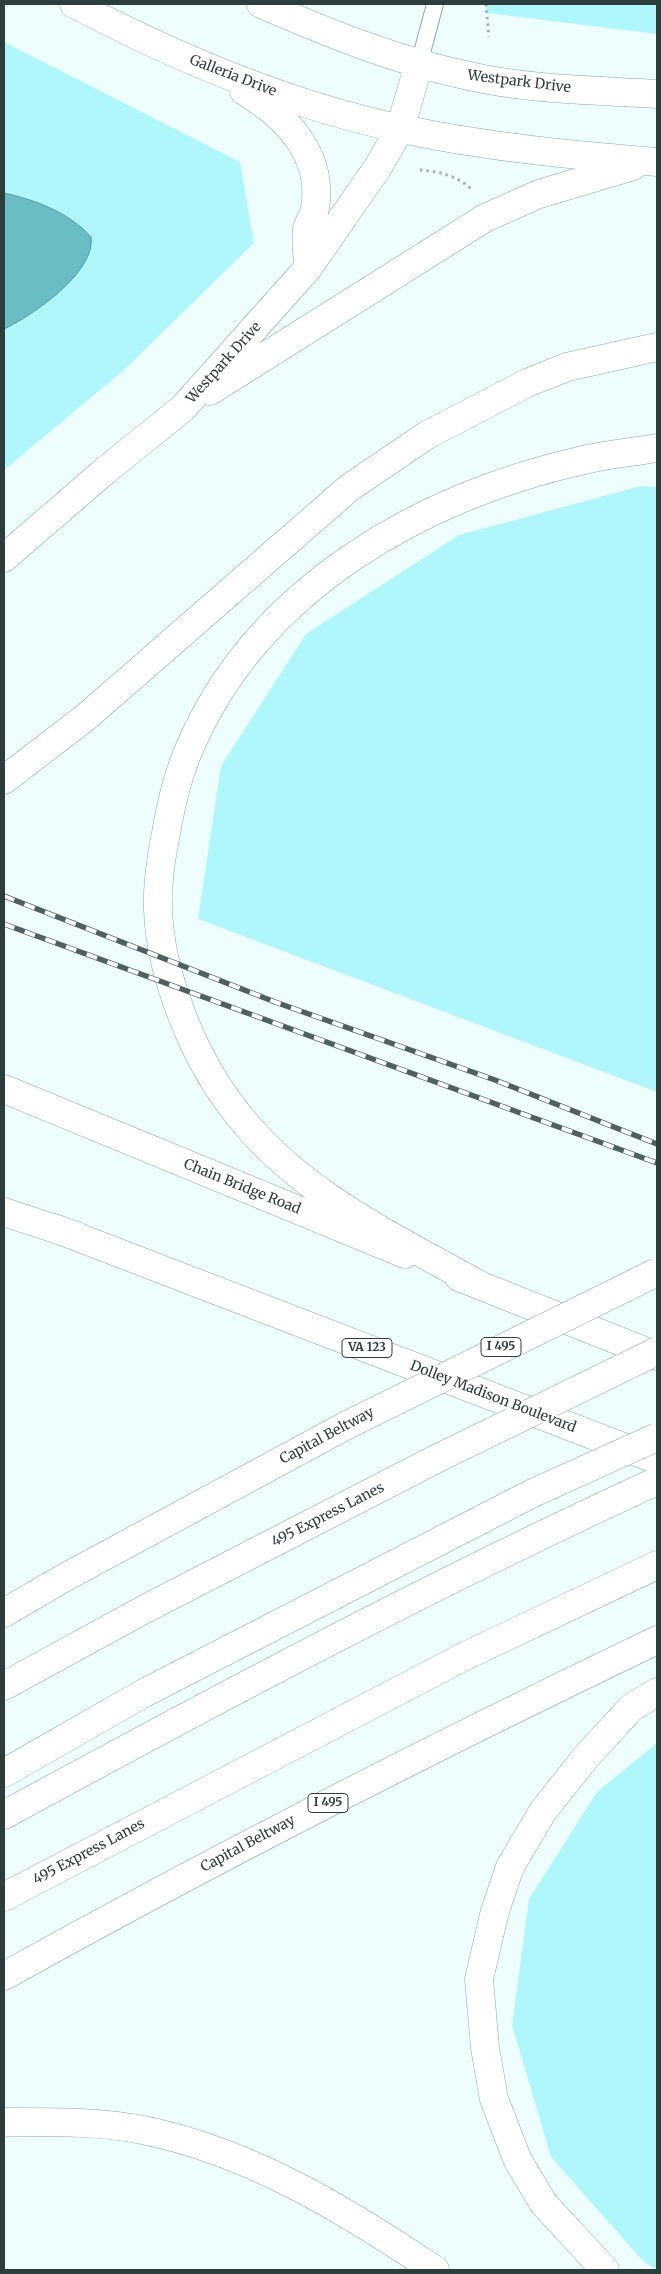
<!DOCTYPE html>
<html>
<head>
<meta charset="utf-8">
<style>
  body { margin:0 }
  #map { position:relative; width:661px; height:2274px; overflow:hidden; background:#eefdfe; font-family:Merriweather,serif }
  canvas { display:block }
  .frame { position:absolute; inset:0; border:5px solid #2d3c3d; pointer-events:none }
</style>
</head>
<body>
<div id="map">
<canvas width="661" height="2274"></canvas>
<div class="frame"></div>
</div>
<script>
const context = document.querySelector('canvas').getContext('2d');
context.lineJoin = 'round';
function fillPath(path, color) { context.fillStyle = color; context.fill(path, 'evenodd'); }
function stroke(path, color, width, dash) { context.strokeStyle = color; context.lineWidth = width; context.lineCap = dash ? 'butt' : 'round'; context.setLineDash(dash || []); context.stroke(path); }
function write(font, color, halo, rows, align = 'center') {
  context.font = font + ' Merriweather,serif'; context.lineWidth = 4; context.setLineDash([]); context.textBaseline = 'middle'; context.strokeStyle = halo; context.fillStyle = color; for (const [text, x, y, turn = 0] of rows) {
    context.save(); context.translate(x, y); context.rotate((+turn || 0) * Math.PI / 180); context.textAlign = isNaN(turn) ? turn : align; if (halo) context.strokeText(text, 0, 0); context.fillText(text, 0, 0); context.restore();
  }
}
fillPath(new Path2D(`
  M486 4H657V34L487 13Z
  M4 42 240 162 254 243 124 370 4 470V329C48 309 66 284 92 245 88 216 29 199 4 193Z
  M641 486 657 487V1092L198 919 221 766 306 634 459 535Z
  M657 1743V2270L643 2261 551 2157 512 2025 529 1899 597 1792Z`), '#b0f7fc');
const water = new Path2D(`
  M4 193C35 200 69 212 91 237 96 272 32 316 4 329Z`);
fillPath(water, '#68bec4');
stroke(water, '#56979c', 1);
const service = new Path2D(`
  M419 64 435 4`);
const tertiary = new Path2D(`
  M74 4C177 58 288 105 402 129 486 147 572 155 657 162
  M261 4C328 33 397 61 469 76 530 90 595 90 657 94
  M244 91C286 116 324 155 315 208 314 215 309 222 307 229 305 241 308 256 308 268
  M210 391 485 218 539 194 633 166
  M4 558 106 470 183 408 308 268 378 167 400 129 419 64`);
const primary = new Path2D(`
  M4 1089 405 1254
  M54 1228 657 1460
  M459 1277 657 1356`);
const motorway = new Path2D(`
  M4 780 86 717 349 488 427 435 527 383 567 367 657 347
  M4 1212 77 1236
  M481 1286C391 1235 292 1190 230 1104 192 1053 160 973 158 909 157 884 161 858 166 833 171 804 178 774 190 747 259 587 424 495 588 459 610 454 634 452 657 448
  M4 1613 62 1579 347 1425
  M4 1686 145 1609 436 1459
  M4 1773 144 1693 533 1493
  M4 1815C219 1698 435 1583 657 1481
  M4 1897 463 1657 657 1565
  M4 1976C218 1857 436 1746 657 1640
  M4 2122C49 2122 99 2121 143 2130 251 2152 345 2210 435 2270
  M605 2270 544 2204 518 2161 494 2099 485 2048 479 1979 495 1911 510 1867 543 1811 586 1757 631 1708 657 1692`);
stroke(service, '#86aaad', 18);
stroke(tertiary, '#86aaad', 29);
stroke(primary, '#86aaad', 29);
stroke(motorway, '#86aaad', 29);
stroke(new Path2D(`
  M486 4 489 37
  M420 170C438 171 458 176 471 189`), '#a2b1b2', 3, [2.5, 4]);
stroke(service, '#fff', 16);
stroke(tertiary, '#fff', 28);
stroke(primary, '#fff', 28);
stroke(motorway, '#fff', 28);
const rail = new Path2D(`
  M4 896 275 1002 495 1080 657 1144
  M4 924 657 1163`);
stroke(rail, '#505f60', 5.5);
stroke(rail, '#fff', 4, [11]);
const motorwayBridge = new Path2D(`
  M347 1425 657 1272
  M436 1459 657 1351
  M533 1493 657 1437`);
stroke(motorwayBridge, '#86aaad', 29, []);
stroke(motorwayBridge, '#fff', 28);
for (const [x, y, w] of [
  [501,1347,40],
  [367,1348,50],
  [328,1803,40]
]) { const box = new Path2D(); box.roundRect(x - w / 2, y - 9.5, w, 19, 4); context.fillStyle = '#fff'; context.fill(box); stroke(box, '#2d3c3d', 1); }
write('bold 12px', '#2d3c3d', null, [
  ["I 495",501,1347],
  ["VA 123",367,1348],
  ["I 495",328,1803]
]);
write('14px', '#2d3c3d', '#fff', [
  ["Galleria Drive",233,76,21],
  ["Westpark Drive",519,82,7],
  ["Westpark Drive",224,363,-48],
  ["Chain Bridge Road",242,1187,22],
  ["Dolley Madison Boulevard",493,1397,21],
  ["Capital Beltway",327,1436,-28],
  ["495 Express Lanes",328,1515,-27],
  ["Capital Beltway",248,1844,-28],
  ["495 Express Lanes",89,1852,-28]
]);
</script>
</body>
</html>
